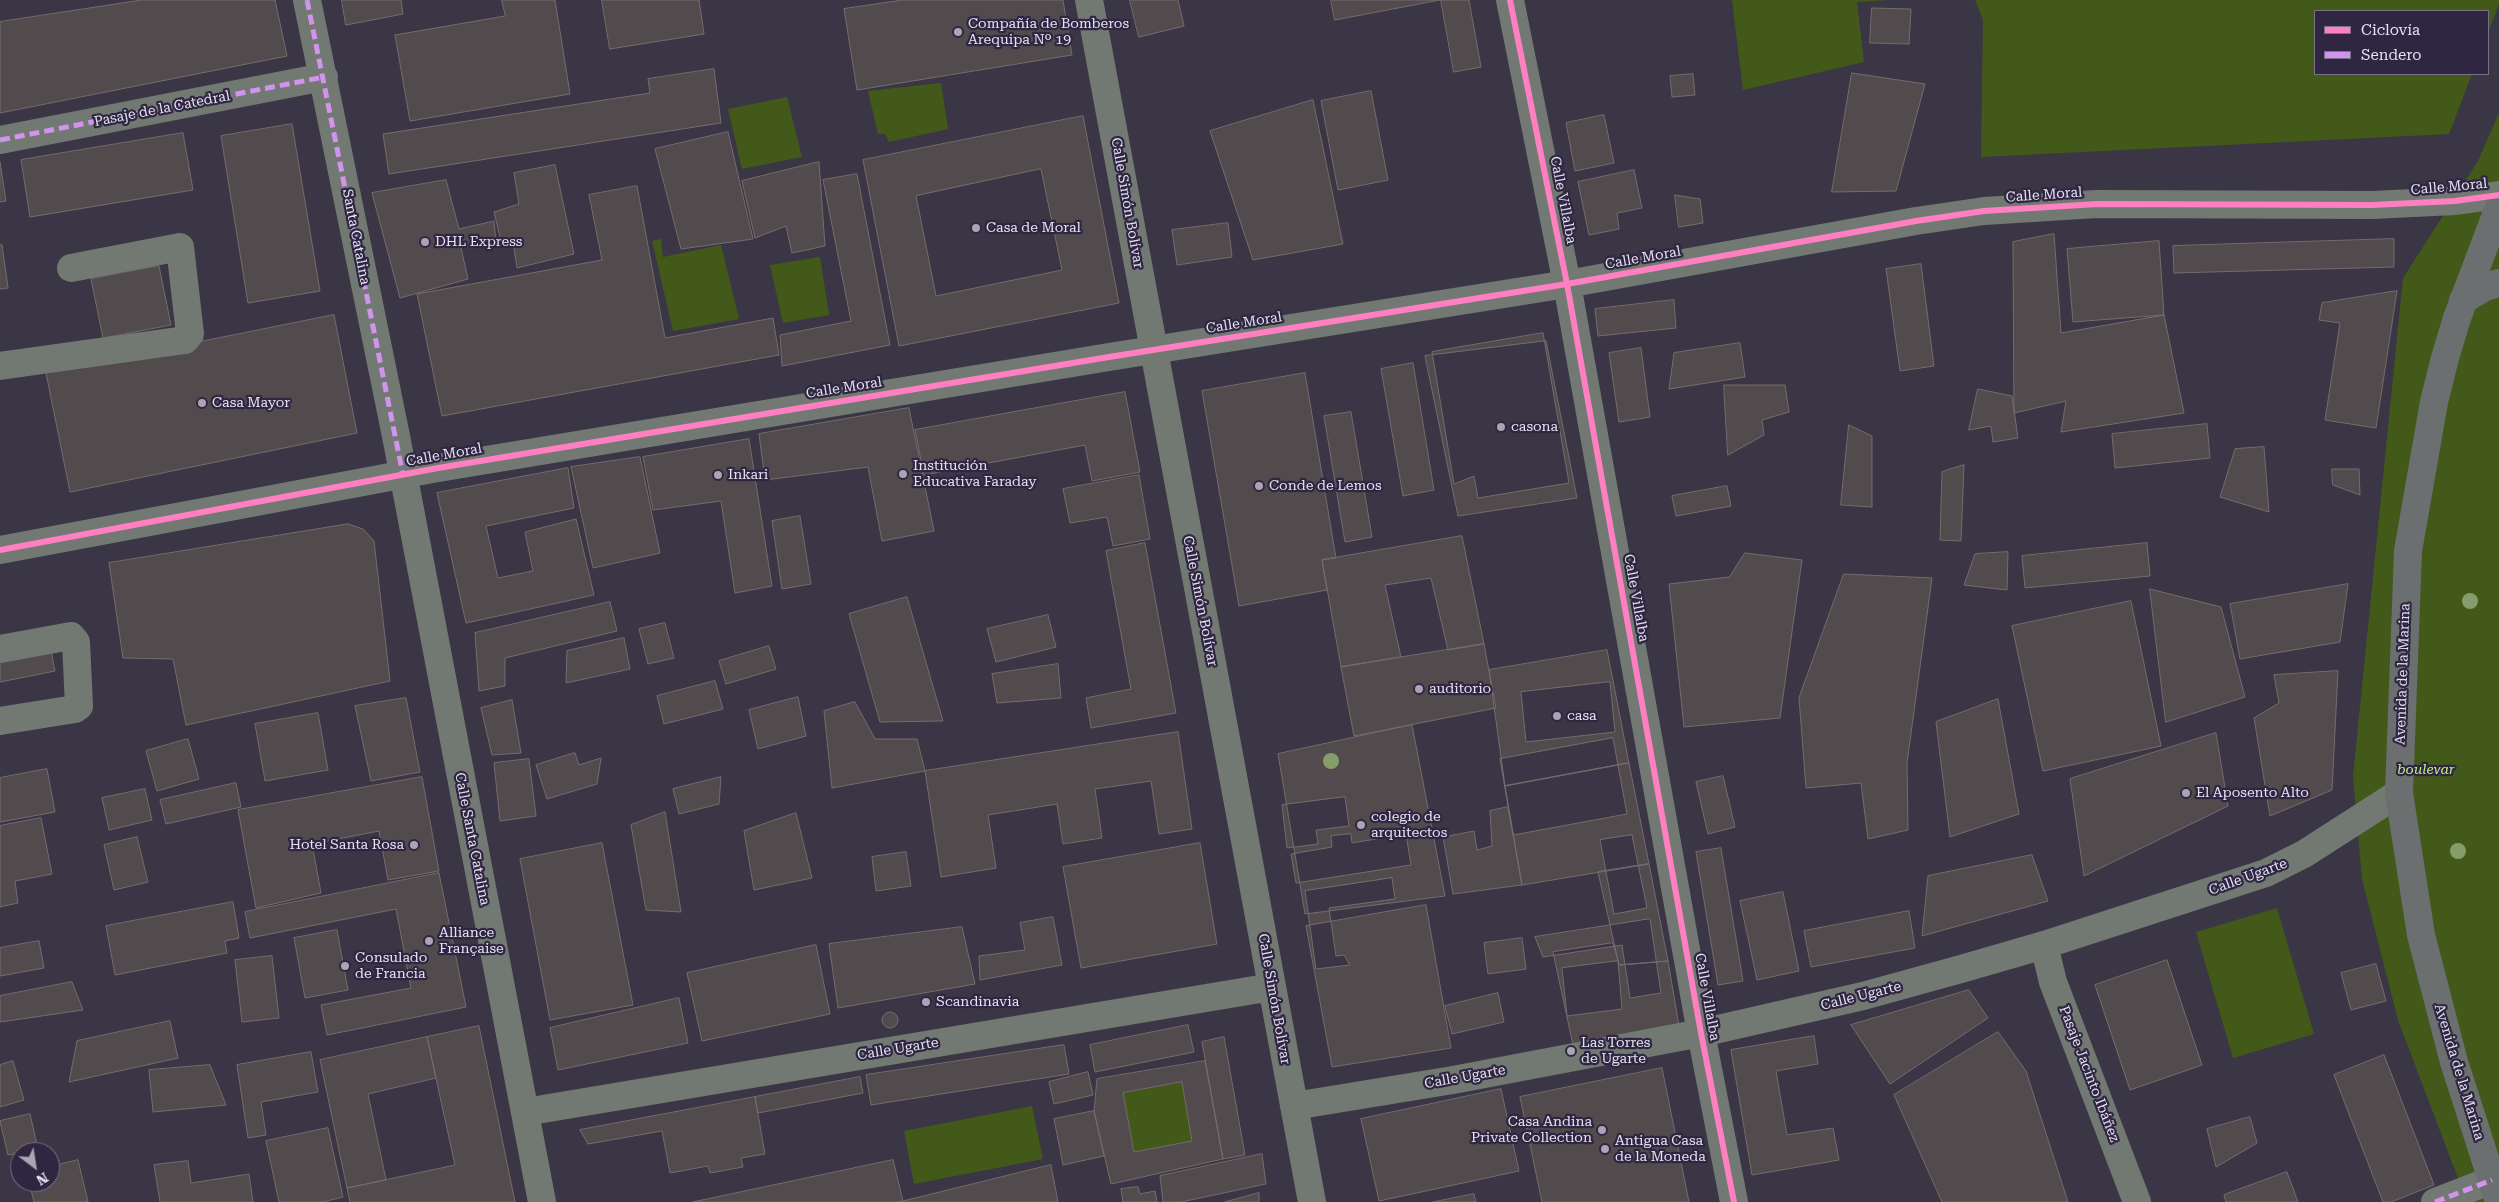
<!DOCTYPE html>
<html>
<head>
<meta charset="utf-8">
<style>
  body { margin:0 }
  #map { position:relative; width:2499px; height:1202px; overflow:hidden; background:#3b3645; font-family:"Roboto Serif",serif }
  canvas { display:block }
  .legend { position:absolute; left:2314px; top:10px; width:175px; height:65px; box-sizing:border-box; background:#2f2641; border:1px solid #787088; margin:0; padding:6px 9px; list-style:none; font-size:15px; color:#e5e0f2 }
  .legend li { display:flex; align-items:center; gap:10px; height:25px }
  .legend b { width:25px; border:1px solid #787088 }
  .north { position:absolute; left:10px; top:1142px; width:50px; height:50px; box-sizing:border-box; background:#2f2641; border:1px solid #787088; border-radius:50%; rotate:149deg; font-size:14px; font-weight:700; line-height:20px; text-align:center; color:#e5e0f2 }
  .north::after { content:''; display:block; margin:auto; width:18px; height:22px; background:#aaa4b5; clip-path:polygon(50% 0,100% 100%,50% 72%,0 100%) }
</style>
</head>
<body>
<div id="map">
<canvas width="2499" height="1202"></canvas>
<ul class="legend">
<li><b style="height:6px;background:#ff80c0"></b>Ciclovía</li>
<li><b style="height:6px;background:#d193ec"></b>Sendero</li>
</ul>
<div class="north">N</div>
</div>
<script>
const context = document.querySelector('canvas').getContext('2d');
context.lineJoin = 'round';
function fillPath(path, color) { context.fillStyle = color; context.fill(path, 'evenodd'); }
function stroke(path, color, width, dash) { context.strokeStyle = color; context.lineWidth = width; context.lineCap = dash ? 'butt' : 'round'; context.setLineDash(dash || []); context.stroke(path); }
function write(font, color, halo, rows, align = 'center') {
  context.font = font + ' "Roboto Serif",serif'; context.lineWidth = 4.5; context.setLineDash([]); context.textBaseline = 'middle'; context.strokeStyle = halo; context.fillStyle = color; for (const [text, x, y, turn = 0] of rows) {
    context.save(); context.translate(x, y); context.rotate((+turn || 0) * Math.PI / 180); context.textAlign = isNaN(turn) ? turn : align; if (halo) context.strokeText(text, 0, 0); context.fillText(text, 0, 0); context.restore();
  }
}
fillPath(new Path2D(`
  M1732 0H1890L1857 2 1864 62 1743 90Z
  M1975 0H2499V4L2488 33V11H2315V74H2472L2449 134 1981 157 1983 20Z
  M941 83 948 129 889 142 885 134H878L868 91Z
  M787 97 802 157 742 169 728 109Z
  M2499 113V1202H2467L2398 1020 2362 879 2353 776 2403 278 2478 161Z
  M661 239 663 257 721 245 739 319 673 331 652 241Z
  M820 257 829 315 783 323 770 265Z
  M2277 908 2314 1034 2233 1058 2196 932Z
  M1182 1082 1192 1141 1134 1152 1123 1093Z
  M1032 1106 1043 1159 914 1184 904 1131Z`), '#435919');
const building = new Path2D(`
  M142 0H275L287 56 0 113V22Z
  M342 0H401L403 14 346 25Z
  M502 0H555L570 94 410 121 395 35 505 16Z
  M602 0H699L704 34 610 49Z
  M903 0H1063L1072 55 857 90 844 9Z
  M1130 0H1178L1184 26 1139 37Z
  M1331 0H1440L1335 20Z
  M1441 0H1469L1481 67 1454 72Z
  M1872 8 1911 9 1909 44 1870 43Z
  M714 69 721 123 389 174 383 134 650 93 648 79Z
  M1852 73 1925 84 1896 191 1832 192Z
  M1693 74 1695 95 1672 97 1670 76Z
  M1371 91 1388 180 1338 190 1321 101Z
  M1313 100 1343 244 1253 260 1210 131Z
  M1604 115 1614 163 1575 171 1566 123Z
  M1083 116 1119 303 899 346 863 160ZM1041 169 1062 270 936 296 916 196Z
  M292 124 320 291 248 303 221 136Z
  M728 132 753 239 681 249 655 149Z
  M183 133 193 190 30 217 21 160Z
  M0 162 6 201 0 202Z
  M819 162 825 246 792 253 786 226 755 238 742 181Z
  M555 165 574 254 517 268 513 242 502 245 494 212 519 204 514 173Z
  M1634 170 1642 208 1617 213 1619 229 1589 235 1578 182Z
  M857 174 890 345 782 366 780 335 851 321 823 180Z
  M446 180 459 229 494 221 496 242 461 248 468 279 400 298 372 193Z
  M637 186 665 338 773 318 779 355 442 416 417 294 602 260 589 195Z
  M1675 195 1700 199 1703 223 1679 227Z
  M1228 223 1232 257 1177 265 1172 230Z
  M2054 234 2061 333 2164 315 2184 413 2061 432 2066 401 2014 413 2013 242Z
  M2394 239V267L2174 273 2173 246Z
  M2159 241 2164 315 2073 322 2067 249Z
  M0 245H2L8 288 0 289Z
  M1921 264 1934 366 1900 371 1886 269Z
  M159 266 171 325 103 338 91 279Z
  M2397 291 2376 428 2325 420 2340 323 2319 320 2322 303Z
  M1674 300 1676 328 1598 336 1595 309Z
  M334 315 357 433 70 492 46 373Z
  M1543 333 1569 483 1478 498 1474 476 1454 484 1432 352Z
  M1546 341 1577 498 1458 516 1425 356Z
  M1740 343 1745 377 1669 389 1674 353Z
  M1641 348 1650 417 1619 422 1609 353Z
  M1413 363 1434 490 1403 496 1381 369Z
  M1305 373 1336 558 1322 560 1327 590 1239 606 1202 391Z
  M1724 385H1785L1789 412 1762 420 1764 435 1728 455Z
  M1978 389 2012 396 2018 438 1993 442 1991 426 1969 430Z
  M1125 392 1140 472 1092 481 1085 445 924 475 915 430Z
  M909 408 934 531 882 541 868 467 765 480 759 434Z
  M1351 412 1372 537 1345 542 1324 416Z
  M2207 424 2210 458 2115 468 2112 434Z
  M1849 425 1872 436V507L1841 505Z
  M749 439 772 586 735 593 721 501 653 510 643 457Z
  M2264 447 2269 512 2220 497 2235 449Z
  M640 457 660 553 593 568 571 467Z
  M1964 465 1961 541 1940 540 1942 472Z
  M568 468 574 508 486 526 498 578 533 571 525 532 576 519 594 595 466 623 437 493Z
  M2332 469H2359L2360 495 2333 485Z
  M1139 475 1150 539 1113 546 1107 517 1070 523 1063 489Z
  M1727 486 1731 506 1676 516 1672 496Z
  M800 516 811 584 782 589 772 521Z
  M348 524 363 529 374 541 390 681 186 725 173 659 123 658 109 563Z
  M1462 536 1484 644 1448 650 1431 578 1385 585 1401 657 1341 667 1322 560Z
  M1145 543 1176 713 1091 728 1086 698 1131 689 1106 551Z
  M2147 543 2150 576 2025 588 2022 556Z
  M2008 552 2007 590 1964 585 1975 554Z
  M1745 553 1802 560 1780 718 1684 727 1669 584 1729 577Z
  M1844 574 1932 578 1907 763 1908 830 1868 839 1861 783 1806 788 1799 698Z
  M2348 584 2340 642 2240 659 2230 604Z
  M2150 589 2221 607 2245 697 2166 722Z
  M907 597 943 721 880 722 849 614Z
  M2131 601 2161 746 2043 771 2012 626Z
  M610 602 617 631 505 658V686L479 691 475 633Z
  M1048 615 1056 647 996 662 987 629Z
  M665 623 674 658 648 664 639 629Z
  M624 638 630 669 566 683 567 651Z
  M1484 644 1496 708 1354 736 1341 667Z
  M50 646 55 671 0 682V656Z
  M769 646 776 669 726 684 719 661Z
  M1607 650 1629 763 1505 786 1489 670Z
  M1058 664 1061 698 997 703 992 674Z
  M2338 671 2332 790 2270 816 2254 718 2279 703 2274 675Z
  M715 681 723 709 664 724 657 696Z
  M1610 682 1615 732 1526 742 1521 692Z
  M798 697 806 736 758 749 749 710Z
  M406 698 420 772 371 781 355 706Z
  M1998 699 2019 814 1950 837 1936 722Z
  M512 700 521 753 492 755 481 708Z
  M855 702 875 739H917L925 771 832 788 824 711Z
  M318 713 328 770 265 781 255 724Z
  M1412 725 1445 896 1305 914 1278 754Z
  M1178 732 1192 829 1159 834 1151 781 1095 789 1102 838 1063 844 1057 804 988 815 996 868 941 877 925 771Z
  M2216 733 2228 806 2084 876 2070 779Z
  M1613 738 1627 814 1513 835 1500 759Z
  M188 739 199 779 157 791 146 751Z
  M575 753 579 765 601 758 597 784 547 799 536 765Z
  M529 759 536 816 500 821 494 763Z
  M1629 763 1649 864 1522 885 1505 786Z
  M47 769 55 812 0 822V778Z
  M1723 776 1735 827 1708 834 1696 782Z
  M422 777 439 871 388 880 379 831 312 844 321 893 256 908 238 810Z
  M721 777 719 804 679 814 673 789Z
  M236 783 241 807 166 824 160 800Z
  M145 789 152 820 109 830 102 798Z
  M1345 797 1349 826 1316 830 1318 844 1287 848 1282 805Z
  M1508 807 1522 885 1453 894 1443 837 1474 831 1477 850 1492 846 1490 811Z
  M665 812 681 912 646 910 631 825Z
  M796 813 812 878 754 890 744 831Z
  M41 818 52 874 15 881 18 903 0 907V826Z
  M1351 834 1352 843 1406 834 1411 865 1296 883 1291 854 1332 847 1331 836Z
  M1632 835 1647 908 1614 914 1600 840Z
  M137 837 148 882 114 890 104 845Z
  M602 843 633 1005 550 1020 520 859Z
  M1200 843 1217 944 1081 968 1063 867Z
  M1721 848 1743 981 1718 985 1696 852Z
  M906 852 911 886 876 891 872 857Z
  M2032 855 2048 901 1922 936 1928 876Z
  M1649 864 1668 961 1619 965 1598 872Z
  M439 873 466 1007 327 1035 321 1005 411 988 396 909 250 938 245 912Z
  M1392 878 1395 899 1329 908 1336 956 1344 955 1350 965 1316 969 1305 891Z
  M1783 892 1799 971 1757 980 1740 901Z
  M233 902 239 938 225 941 227 953 115 975 106 926Z
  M1426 905 1451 1048 1332 1067 1306 926Z
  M1909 911 1915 948 1811 967 1804 931Z
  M1053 917 1062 965 980 980 979 956 1025 950 1020 923Z
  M1650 919 1661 993 1630 998 1622 945 1543 957 1535 937Z
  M962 927 975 984 838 1008 829 944Z
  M337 930 348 990 305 998 294 938Z
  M1522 938 1526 969 1488 974 1484 943Z
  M39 941 44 968 0 976V948Z
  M1613 943 1619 965 1668 961 1679 1026 1573 1045 1553 952Z
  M816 945 830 1014 702 1041 687 973Z
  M272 956 279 1018 242 1022 235 960Z
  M2167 960 2202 1065 2130 1090 2095 985Z
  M1618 961 1622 1009 1567 1016 1562 968Z
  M2376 964 2386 1001 2351 1010 2341 973Z
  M72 982 83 1010 0 1022V996Z
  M1969 990 1988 1018 1890 1084 1851 1025Z
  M1498 993 1504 1022 1452 1034 1445 1006Z
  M679 998 688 1043 558 1070 550 1028Z
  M882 1020a8 8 0 1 1 16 0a8 8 0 1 1-16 0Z
  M170 1021 178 1058 69 1082 77 1041Z
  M1188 1025 1194 1052 1095 1072 1090 1045Z
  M479 1026 515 1202H350L347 1188 455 1165 427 1037Z
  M1998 1032 2026 1071 2068 1202H1942L1894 1095Z
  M1814 1036 1818 1064 1776 1071 1787 1135 1833 1128 1839 1160 1752 1175 1731 1050Z
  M427 1037 436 1078 368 1094 386 1180 347 1188 320 1060Z
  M1224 1037 1245 1155 1223 1159 1202 1042Z
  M1064 1045 1069 1074 871 1105 866 1075Z
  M311 1052 318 1092 261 1102 266 1135 248 1138 237 1065Z
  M2384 1055 2434 1185 2391 1202H2383L2334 1075Z
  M13 1061 24 1100 0 1107V1065Z
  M1205 1061 1223 1159 1111 1184 1094 1111 1097 1079ZM1182 1082 1192 1141 1134 1152 1123 1093Z
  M210 1065 226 1105 153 1112 149 1070Z
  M1662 1068 1689 1202H1542L1520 1097Z
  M1088 1072 1093 1095 1054 1104 1049 1082Z
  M860 1077 863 1093 758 1113 755 1097Z
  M1501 1089 1519 1171 1379 1201 1361 1119Z
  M755 1097 765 1154 741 1158 743 1167 710 1173 708 1166 670 1173 662 1131 588 1144 580 1130Z
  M1094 1111 1104 1156 1063 1165 1054 1119Z
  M30 1114 38 1149 8 1155 0 1121Z
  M2250 1117 2257 1143 2216 1167 2207 1129Z
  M328 1128 343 1197 323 1202H279L266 1141Z
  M1262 1154 1266 1184 1181 1202H1163L1160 1176Z
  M78 1160 88 1202H34L29 1182H50V1167Z
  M893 1160 903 1201 898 1202H693Z
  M188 1161 191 1183 249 1174 253 1202H160L154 1165Z
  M1051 1165 1058 1202H898L903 1201Z
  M2287 1172 2298 1202H2226L2224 1195Z
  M1138 1187 1140 1194 1155 1191 1157 1202H1123L1121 1189Z
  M1259 1193V1202H1225Z
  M1474 1194 1476 1202H1433Z`);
fillPath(building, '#524b4d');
stroke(building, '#746c6e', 1);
stroke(new Path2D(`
  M307 0 396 436 542 1202
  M1089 0 1312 1202
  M1510 0 1567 284 1701 1033 1734 1202
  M0 140 324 77
  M0 366 185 340 190 334 180 247 71 268
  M0 550 438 468 1109 357 1567 284 1916 221 1984 211 2097 204 2372 205 2455 201 2499 195
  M0 649 71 636 76 642 79 706 75 709 0 721
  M2044 945 2053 982 2137 1202
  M1294 1106 1453 1080 1701 1033 1863 996 1961 969 2044 945 2266 873 2304 854 2399 793
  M525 1112 1272 987
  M2435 1202 2492 1180`), '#727872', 28);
stroke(new Path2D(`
  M2499 207 2457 318 2445 358 2434 402 2408 551 2399 793 2421 935 2454 1062 2499 1202
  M2463 300 2485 287 2499 283`), '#6b6f6f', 28);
stroke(new Path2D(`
  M307 0 403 475
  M0 140 324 77
  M2435 1202 2492 1180`), '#d193ec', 5, [10, 5]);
stroke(new Path2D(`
  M1510 0 1567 284 1701 1033 1734 1202
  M0 550 438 468 1109 357 1567 284 1916 221 1984 211 2097 204 2372 205 2455 201 2499 195`), '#ff80c0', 6);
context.fillStyle = '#869c6a';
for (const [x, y] of [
  [2470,601],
  [1331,761],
  [2458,851]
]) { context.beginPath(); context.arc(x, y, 8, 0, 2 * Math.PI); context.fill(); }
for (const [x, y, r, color] of [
  [958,32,5,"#aaa4b5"],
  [976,228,5,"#aaa4b5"],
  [425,242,5,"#aaa4b5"],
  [202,403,5,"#aaa4b5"],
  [1501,427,5,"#aaa4b5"],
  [903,474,5,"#aaa4b5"],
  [718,475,5,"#aaa4b5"],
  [1259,486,5,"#aaa4b5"],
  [1419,689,5,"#aaa4b5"],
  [1557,716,5,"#aaa4b5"],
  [2186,793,5,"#aaa4b5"],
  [1361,825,5,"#aaa4b5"],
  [414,845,5,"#aaa4b5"],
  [429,941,5,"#aaa4b5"],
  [345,966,5,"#aaa4b5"],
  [926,1002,5,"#aaa4b5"],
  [1571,1051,5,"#aaa4b5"],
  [1602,1130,5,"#aaa4b5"],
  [1605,1149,5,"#aaa4b5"]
]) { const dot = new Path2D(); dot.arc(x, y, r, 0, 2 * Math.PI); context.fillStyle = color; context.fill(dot); stroke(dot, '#2f2641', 2); }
write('14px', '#e5e0f2', '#2f2641', [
  ["Compañía de Bomberos",968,24],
  ["Arequipa Nº 19",968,40],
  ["Casa de Moral",986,228],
  ["DHL Express",435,242],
  ["Casa Mayor",212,403],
  ["casona",1511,427],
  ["Institución",913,466],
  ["Educativa Faraday",913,482],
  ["Inkari",728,475],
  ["Conde de Lemos",1269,486],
  ["auditorio",1429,689],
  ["casa",1567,716],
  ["El Aposento Alto",2196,793],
  ["colegio de",1371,817],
  ["arquitectos",1371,833],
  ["Hotel Santa Rosa",404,845,"right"],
  ["Alliance",439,933],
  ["Française",439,949],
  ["Consulado",355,958],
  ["de Francia",355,974],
  ["Scandinavia",936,1002],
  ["Las Torres",1581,1043],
  ["de Ugarte",1581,1059],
  ["Casa Andina",1592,1122,"right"],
  ["Private Collection",1592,1138,"right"],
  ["Antigua Casa",1615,1141],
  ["de la Moneda",1615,1157]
], 'left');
write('14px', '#e5e0f2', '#2f2641', [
  ["Pasaje de la Catedral",162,109,-11],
  ["Calle Moral",2449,187,-5],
  ["Calle Moral",2044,195,-4],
  ["Calle Villalba",1563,200,79],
  ["Calle Simón Bolívar",1127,203,80],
  ["Santa Catalina",356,237,79],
  ["Calle Moral",1643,258,-10],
  ["Calle Moral",1244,323,-9],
  ["Calle Moral",844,388,-9],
  ["Calle Moral",444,455,-10],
  ["Calle Villalba",1636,598,80],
  ["Calle Simón Bolívar",1200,601,79],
  ["Avenida de la Marina",2403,674,-88],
  ["Calle Santa Catalina",472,839,79],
  ["Calle Ugarte",2248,877,-20],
  ["Calle Ugarte",1861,996,-14],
  ["Calle Villalba",1707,997,80],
  ["Calle Simón Bolívar",1274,999,80],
  ["Calle Ugarte",898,1049,-9],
  ["Avenida de la Marina",2459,1072,73],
  ["Pasaje Jacinto Ibáñez",2089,1074,69],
  ["Calle Ugarte",1465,1077,-10]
]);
write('italic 14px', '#c3ef88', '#2f2641', [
  ["boulevar",2426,770]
]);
</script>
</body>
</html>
